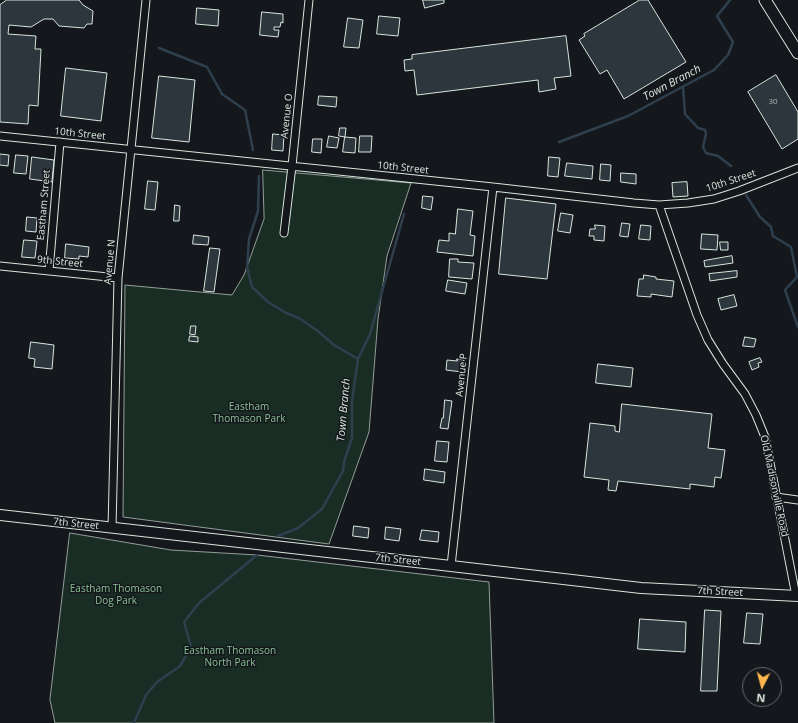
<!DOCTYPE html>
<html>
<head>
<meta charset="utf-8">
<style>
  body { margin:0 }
  #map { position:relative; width:798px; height:723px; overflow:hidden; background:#14181c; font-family:"Open Sans",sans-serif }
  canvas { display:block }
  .north { position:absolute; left:742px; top:667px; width:40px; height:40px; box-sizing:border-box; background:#14181c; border:1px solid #626a69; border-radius:50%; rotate:186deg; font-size:11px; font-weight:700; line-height:16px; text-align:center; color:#d8e6dc }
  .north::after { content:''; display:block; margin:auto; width:14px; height:18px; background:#ffb74d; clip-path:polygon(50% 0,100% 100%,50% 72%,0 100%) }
</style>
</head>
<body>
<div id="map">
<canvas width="798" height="723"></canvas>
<div class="north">N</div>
</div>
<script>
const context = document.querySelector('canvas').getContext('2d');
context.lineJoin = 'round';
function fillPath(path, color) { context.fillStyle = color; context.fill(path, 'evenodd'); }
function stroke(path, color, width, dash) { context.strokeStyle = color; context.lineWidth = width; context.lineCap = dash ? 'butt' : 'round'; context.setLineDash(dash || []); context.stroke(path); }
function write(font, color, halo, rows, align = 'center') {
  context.font = font + ' "Open Sans",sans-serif'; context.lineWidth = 3; context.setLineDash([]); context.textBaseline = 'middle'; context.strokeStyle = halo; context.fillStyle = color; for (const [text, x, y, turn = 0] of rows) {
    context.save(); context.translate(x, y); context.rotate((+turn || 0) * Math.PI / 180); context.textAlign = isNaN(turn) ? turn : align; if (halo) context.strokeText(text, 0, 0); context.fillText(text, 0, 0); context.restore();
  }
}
const green = new Path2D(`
  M263 170 411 183 387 256 378 319 369 432 329 544 123 517 125 285 232 295 244 275 264 219Z
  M70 533 171 550 257 555 489 582 494 723H55L50 700Z`);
fillPath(green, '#1a2d24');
stroke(green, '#939e99', 1);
stroke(new Path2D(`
  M159 48 207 67 222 94 245 110 253 150
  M683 87 685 114 698 128 705 130 706 134 703 147 706 153 718 156 731 166
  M559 142 628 116 714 70 728 55 733 42 717 16 730 0
  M259 176 258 211 249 239 247 267 252 287 268 302 286 313 299 318 319 332 334 345 358 359
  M746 195 760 217 771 227 773 236 791 247 797 277 785 290 798 327
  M278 536 298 528 322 509 343 471 344 462 352 438V401L358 359 370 334 404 214
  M134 723 146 695 157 682 180 666 191 647 184 622 199 603 257 555`), '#2f3f4d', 2.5);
const building = new Path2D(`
  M7 0H79L83 5 93 11 92 24H87L84 28 59 26 53 19H44L31 27 9 25 8 34 36 36 35 49H41L38 106 29 105 28 124 0 122V5Z
  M423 0H444V3L425 8Z
  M640 0H648L686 62 624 99 607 70 600 74 579 40 585 36 584 34Z
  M197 8 219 10 218 26 196 24Z
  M262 12 283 14V23L281 22 280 27H274V30H279L278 37 260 35Z
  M379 16 400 18 398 36 377 34Z
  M348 18 363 20 359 48 344 47Z
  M566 36 571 76 554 78 556 89 539 92 538 80 417 95 414 70 405 71 404 60 412 59V55Z
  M66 68 107 73 101 121 61 116Z
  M776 75 798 112V139L782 149 748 92Z
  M159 76 195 80 189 142 152 138Z
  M319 96 337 97 336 107 318 105Z
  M340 128H346L345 137 339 136Z
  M273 134 284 135 283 151 272 150Z
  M329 136 339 138 337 148 327 147Z
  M360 136H372L371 152H359Z
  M345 137 356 138 355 153 343 152Z
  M313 139H322L321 153 312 152Z
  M0 154 9 155 8 166 0 165Z
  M16 155 28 156 26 174 14 173Z
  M32 157 54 160 52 182 30 179Z
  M549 157 560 158 558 177 548 176Z
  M567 163 593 166 592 179 565 176Z
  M601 164 611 165 610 181 600 180Z
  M621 173 636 174V184L621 182Z
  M148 181 158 182 155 210 145 209Z
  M687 182 688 196 673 197 672 183Z
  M423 196 433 197 431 210 422 208Z
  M506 198 556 204 547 279 499 274Z
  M175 205 180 206 179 221H174Z
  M458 209 473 211 470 235 475 236 473 256 437 252 439 240 449 241V233L455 234Z
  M561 213 573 215 570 233 558 231Z
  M27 217 37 218 36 232 26 231Z
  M622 223 630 224 628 237 620 236Z
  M595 225 605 226 604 241 594 240V236H589L590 229H595Z
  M641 225 651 226 650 240 639 239Z
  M702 234 718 235 717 250 701 249Z
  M194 235 209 237 208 245 193 244Z
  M24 240 37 241 35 258 22 257Z
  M720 242H728V250H721Z
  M66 244 89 247 88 257 79 256V259L65 258Z
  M210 248 220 249 214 292 204 291Z
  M732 256 733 263 705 267 704 261Z
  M450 259H458V262L474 263 472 279 449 277Z
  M737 271V277L710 281 709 274Z
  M644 275 656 277V279L674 281 672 297 651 294V297L637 296 639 279H643Z
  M448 280 467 283 465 294 446 291Z
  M734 295 737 306 721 310 718 299Z
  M191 326H196L195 335 190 334Z
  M190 336 198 337V342L189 341Z
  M745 337 756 339 754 347 743 346Z
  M31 342 54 345 52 369 34 367 35 359 29 358Z
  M760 358 762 362 758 363 759 367 752 370 749 362Z
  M457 359 464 360 462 372 446 370 447 360 457 361Z
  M598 364 633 368 631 387 596 383Z
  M445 400 452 401 448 429 440 428 442 418H443Z
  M622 404 712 414 708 448 725 450 721 478 715 477 714 487 690 484V489L618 481 616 491 608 490 609 480 584 477 590 423 615 426V431L619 432Z
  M437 441 449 442 447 462 435 461Z
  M425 469 445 472 444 483 424 480Z
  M354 526 369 528 368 538 353 536Z
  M386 527 401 529 399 541 385 539Z
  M422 530 439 532 438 542 420 540Z
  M705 610 721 611 717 691H701Z
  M747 613 763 614 760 644 744 643Z
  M640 619 686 622 685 652 638 649Z`);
fillPath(building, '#2c363c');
stroke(building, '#d8e6dc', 1);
const street = new Path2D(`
  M0 136 493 187 634 203 659 205 688 203 714 199 739 191 798 168
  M659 205 697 315 708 340 723 364 745 394 756 415 765 437 796 596
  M284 233 292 166 309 0
  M0 266 118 278
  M49 271 60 142
  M776 497 798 500
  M112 528 118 278 146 0
  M451 566 493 187`);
const secondary = new Path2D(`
  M0 515 451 566 641 588 798 596`);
const primary = new Path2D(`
  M765 0 798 53`);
stroke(street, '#d8e6dc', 9);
stroke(secondary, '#d8e6dc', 12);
stroke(primary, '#d8e6dc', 13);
stroke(street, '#14181c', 7);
stroke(secondary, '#14181c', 10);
stroke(primary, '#14181c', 11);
write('8px', '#adbab4', null, [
  ["30",773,102]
]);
write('10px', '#d8e6dc', '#14181c', [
  ["Avenue O",287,116,-84],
  ["10th Street",80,134,6],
  ["10th Street",403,168,6],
  ["10th Street",731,181,-18],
  ["Eastham Street",44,205,-85],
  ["9th Street",60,262,6],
  ["Avenue N",110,262,-85],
  ["Avenue P",462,375,-84],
  ["Old Madisonville Road",774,486,78],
  ["7th Street",76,524,6],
  ["7th Street",398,560,6],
  ["7th Street",720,592,3]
]);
write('10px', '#8ac095', '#14181c', [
  ["Eastham",249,407],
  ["Thomason Park",249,419],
  ["Eastham Thomason",116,589],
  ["Dog Park",116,601],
  ["Eastham Thomason",230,651],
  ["North Park",230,663]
]);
write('italic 11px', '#d8e6dc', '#14181c', [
  ["Town Branch",672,83,-28],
  ["Town Branch",344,410,-85]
]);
</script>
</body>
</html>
